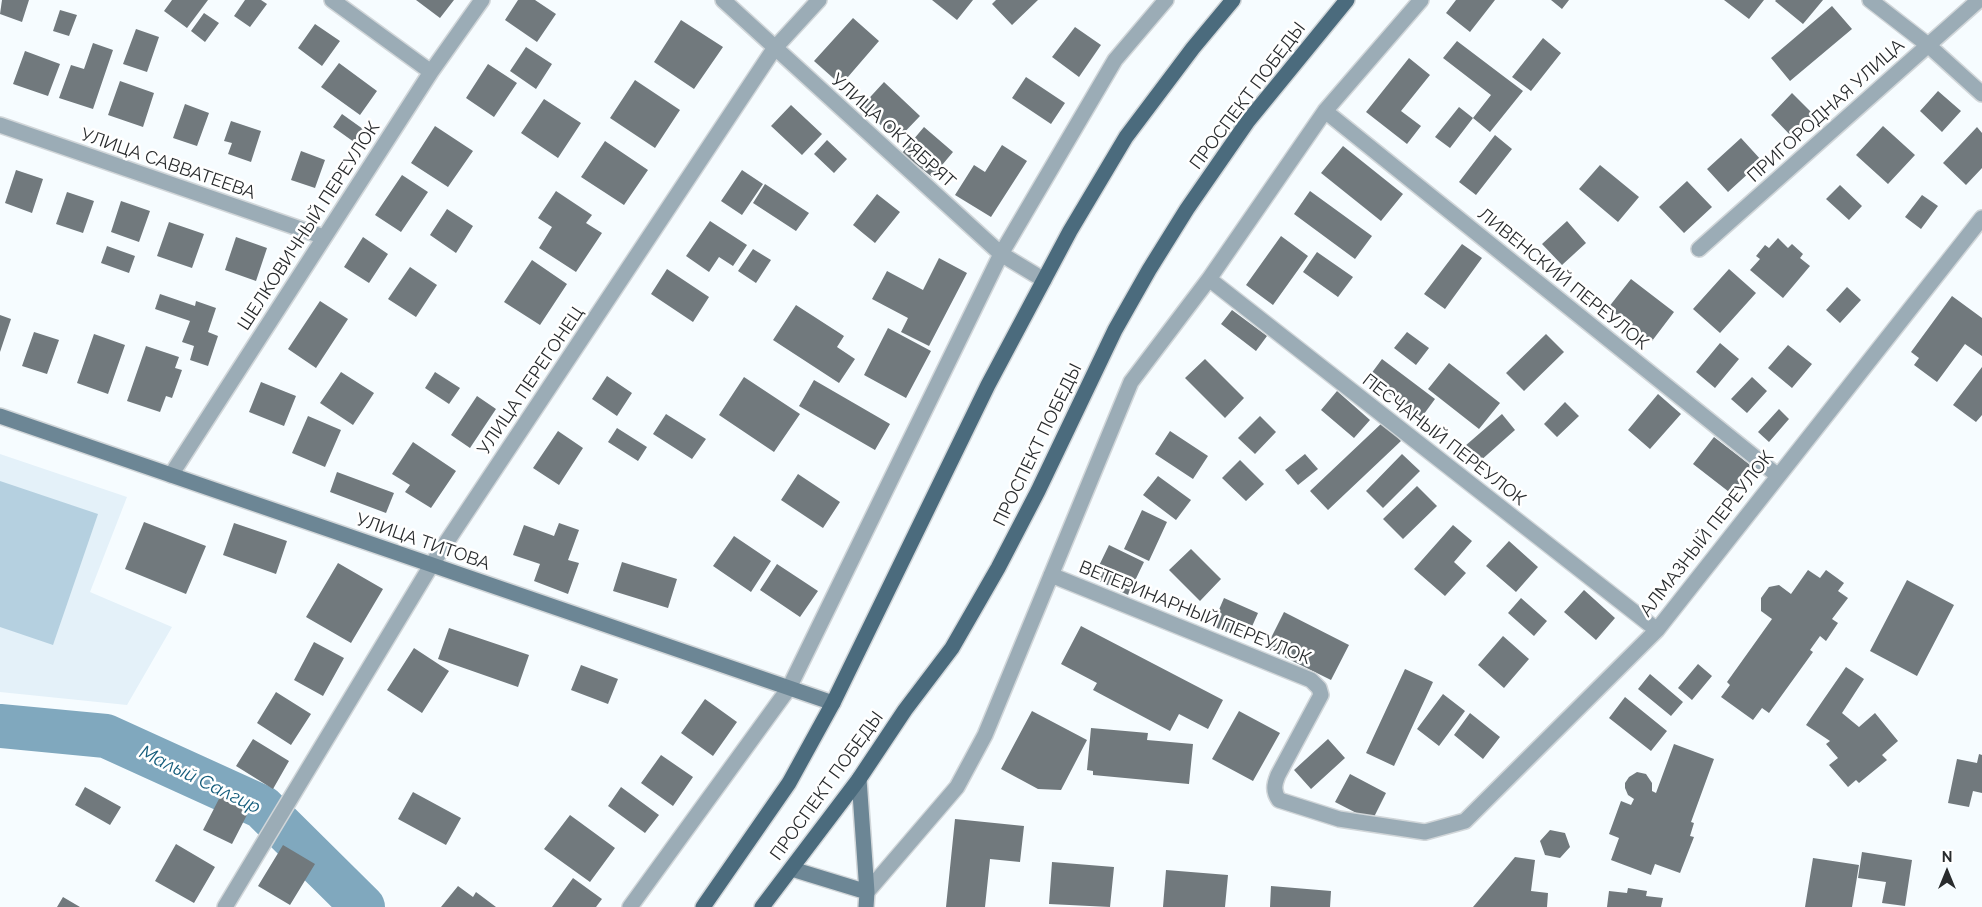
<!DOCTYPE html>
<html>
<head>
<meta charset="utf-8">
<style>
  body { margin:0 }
  #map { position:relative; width:1982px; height:907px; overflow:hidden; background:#f6fcff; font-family:Raleway,sans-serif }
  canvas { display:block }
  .north { position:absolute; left:1922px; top:847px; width:50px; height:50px; -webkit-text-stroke:4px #fff; paint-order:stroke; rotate:0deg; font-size:14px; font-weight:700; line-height:20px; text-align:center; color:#282b2d }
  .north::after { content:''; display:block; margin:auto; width:18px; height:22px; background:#282b2d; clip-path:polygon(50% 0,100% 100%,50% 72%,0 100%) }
</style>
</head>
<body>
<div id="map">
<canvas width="1982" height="907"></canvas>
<div class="north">N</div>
</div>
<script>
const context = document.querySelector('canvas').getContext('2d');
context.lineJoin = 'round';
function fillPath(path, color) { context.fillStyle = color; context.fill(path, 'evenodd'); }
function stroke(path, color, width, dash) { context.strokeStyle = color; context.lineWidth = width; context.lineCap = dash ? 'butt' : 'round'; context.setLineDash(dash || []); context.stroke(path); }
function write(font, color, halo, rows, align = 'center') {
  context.font = font + ' Raleway,sans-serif'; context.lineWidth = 5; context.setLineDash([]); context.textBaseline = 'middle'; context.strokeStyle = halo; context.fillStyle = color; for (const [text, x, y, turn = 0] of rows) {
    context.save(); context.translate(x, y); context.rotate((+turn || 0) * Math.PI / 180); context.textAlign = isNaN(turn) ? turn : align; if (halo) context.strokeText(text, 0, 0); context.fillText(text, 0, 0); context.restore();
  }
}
fillPath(new Path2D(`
  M0 454 127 497 90 592 172 627 127 705 0 692Z`), '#e4f1f9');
fillPath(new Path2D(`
  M0 481 98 514 53 645 0 627Z`), '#b5d0e0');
stroke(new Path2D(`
  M0 726 106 736 262 807 363 907`), '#80a8be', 44);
fillPath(new Path2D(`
  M2 0H29L22 22 0 14Z
  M172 0H208L187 28 164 11Z
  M245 0H261L267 4 250 27 234 16Z
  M416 0H454L440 18Z
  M518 0H535L556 14 537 42 505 20Z
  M932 0H973L957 20Z
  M996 0H1038L1012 25 992 4Z
  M1456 0H1495L1470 32 1446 13Z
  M1551 0H1569L1562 9Z
  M1724 0H1764L1749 19Z
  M1776 0H1823L1803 24 1775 1Z
  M1832 6 1852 29 1790 81 1771 58Z
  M60 10 77 15 69 36 53 31Z
  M204 13 219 23 205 42 191 31Z
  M853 18 879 41 841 85 814 61Z
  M681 20 723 47 694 89 654 62Z
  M315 24 340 41 322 66 298 48Z
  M1075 27 1101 45 1079 77 1052 57Z
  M136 29 159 37 147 72 123 64Z
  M1543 38 1561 53 1531 91 1512 77Z
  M1457 41 1523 91 1490 132 1473 118 1491 95 1443 58Z
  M93 43 113 50 93 109 59 98 71 65 84 69Z
  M526 47 552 64 536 89 510 71Z
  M25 51 60 64 48 96 13 84Z
  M1409 58 1430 75 1401 111 1421 126 1407 144 1366 112Z
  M339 63 377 91 360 115 321 87Z
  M488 64 517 83 494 117 466 98Z
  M1026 77 1065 103 1051 124 1012 98Z
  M635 80 680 110 655 148 610 118Z
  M120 81 154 93 143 127 108 115Z
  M884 82 920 116 897 140 861 107Z
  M1938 91 1961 111 1942 132 1920 111Z
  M1792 93 1814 115 1792 137 1771 115Z
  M544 99 581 123 558 158 521 133Z
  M185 104 209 113 197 146 173 138Z
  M791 105 822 134 802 155 771 126Z
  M1459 107 1473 118 1450 148 1435 137Z
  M342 114 363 129 354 142 333 127Z
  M231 121 261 131 251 162 228 154 232 143 224 141Z
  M435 126 473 151 448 187 411 163Z
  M1883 126 1915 155 1888 184 1856 155Z
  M924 127 953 152 932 177 902 153Z
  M1977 127 1982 133V168L1966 185 1943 163Z
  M1495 135 1512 149 1476 195 1459 182Z
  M1741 138 1762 161 1728 192 1707 169Z
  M827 140 847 159 834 173 814 154Z
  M605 141 648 170 624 205 581 177Z
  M1002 145 1027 161 991 217 955 195 974 165 985 172Z
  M1343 146 1403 194 1381 221 1321 173Z
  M301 151 325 160 315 188 291 180Z
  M1600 165 1639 197 1618 222 1579 189Z
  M16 170 43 179 32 213 5 203Z
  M742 170 763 184 742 215 721 201Z
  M402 175 428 192 401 232 375 215Z
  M1687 181 1712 207 1684 233 1659 207Z
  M765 184 809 213 796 231 753 203Z
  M1840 185 1862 206 1849 220 1826 199Z
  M556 191 592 215 586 223 602 233 576 272 539 248 552 227 538 218Z
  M1310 191 1372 236 1355 259 1294 214Z
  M67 192 94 201 83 233 56 224Z
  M877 194 900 212 875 243 853 225Z
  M1922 195 1938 206 1921 229 1905 217Z
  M121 201 150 211 139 242 111 232Z
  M447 209 473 226 456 253 430 235Z
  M710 221 747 245 733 266 719 257 709 272 686 256Z
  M1567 221 1586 243 1562 265 1542 244Z
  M169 222 204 234 192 268 157 256Z
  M1281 236 1308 256 1273 305 1246 285Z
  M236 237 267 248 256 281 225 270Z
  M363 237 388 254 369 283 344 267Z
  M1778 238 1788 248 1792 244 1803 254 1800 258 1810 266 1783 298 1750 270 1760 259 1756 256 1765 245 1769 248Z
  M1462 244 1482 258 1445 309 1424 294Z
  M107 246 135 256 129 273 101 263Z
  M753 249 771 260 756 283 738 271Z
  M1317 252 1353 277 1338 297 1303 272Z
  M939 258 967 273 929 346 901 332 908 318 872 299 887 271 923 290Z
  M532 260 567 284 540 325 504 302Z
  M410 267 437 285 416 317 388 299Z
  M667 269 709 297 693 322 651 294Z
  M1729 269 1756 293 1720 333 1693 309Z
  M1631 279 1674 312 1652 341 1608 308Z
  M1847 287 1861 300 1840 323 1826 310Z
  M160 294 195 306 196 301 216 308 208 332 218 336 208 366 190 360 194 346 182 342 190 321 155 309Z
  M1952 296 1982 318V356L1965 344 1937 382 1914 365 1919 358 1911 352Z
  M320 301 348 319 316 368 288 349Z
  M796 305 844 336 837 347 855 359 839 383 773 340Z
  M1232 310 1267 336 1256 351 1221 324Z
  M0 315 11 319 0 352Z
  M888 328 931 351 906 398 864 375Z
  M34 332 59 340 47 374 22 366Z
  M1407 332 1429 348 1416 365 1394 348Z
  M94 334 125 345 108 394 77 383Z
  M1546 334 1564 352 1524 391 1506 373Z
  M1720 343 1739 359 1715 388 1696 372Z
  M1788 345 1812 364 1792 388 1768 368Z
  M146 346 179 357 175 368 182 370 172 398 166 396 160 412 127 401Z
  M1205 359 1244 398 1225 418 1185 378Z
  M1382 359 1435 399 1421 418 1368 378Z
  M1449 363 1500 403 1479 429 1428 389Z
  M1982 367V415L1976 422 1953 405Z
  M341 372 374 393 353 425 320 403Z
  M435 372 460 388 449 404 425 388Z
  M607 376 632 393 617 416 592 399Z
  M744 377 800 414 774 452 719 415Z
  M1752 377 1767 391 1747 413 1731 399Z
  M814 380 890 424 875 450 799 406Z
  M261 382 296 396 284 426 249 412Z
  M1337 391 1370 420 1354 438 1321 410Z
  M1658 394 1681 414 1650 449 1628 430Z
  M477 396 496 409 470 448 451 435Z
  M1565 402 1579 416 1557 437 1544 424Z
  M1779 409 1789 419 1769 442 1758 432Z
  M666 414 706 439 692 459 653 434Z
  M1502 414 1515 430 1479 462 1465 446Z
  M308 416 341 430 325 467 292 453Z
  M1260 416 1276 432 1255 454 1238 438Z
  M1383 422 1401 441 1328 510 1310 491Z
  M617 428 647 447 638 461 608 442Z
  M558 431 583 448 559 485 533 468Z
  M1170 431 1208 456 1193 479 1155 454Z
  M1714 437 1754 468 1733 495 1693 464Z
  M413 442 456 471 431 508 405 492 410 485 392 474Z
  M1305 454 1318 469 1298 485 1285 470Z
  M1402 454 1420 471 1383 508 1366 491Z
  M1240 460 1264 484 1246 501 1222 478Z
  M337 472 394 493 386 513 330 492Z
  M798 474 840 502 823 528 781 500Z
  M1158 476 1191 500 1176 520 1143 495Z
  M1417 486 1437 506 1403 539 1383 519Z
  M1142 510 1167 522 1149 561 1124 549Z
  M144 522 206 546 186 594 125 569Z
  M234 523 287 541 276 574 223 555Z
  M559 523 579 530 568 560 579 563 568 594 534 581 540 564 513 555 524 525 554 536Z
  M1453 525 1472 541 1454 562 1466 573 1445 596 1414 569Z
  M734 536 771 561 751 592 713 566Z
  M1509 541 1538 567 1516 592 1486 566Z
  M1109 545 1144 562 1128 595 1093 578Z
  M1191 549 1221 579 1200 601 1169 570Z
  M622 562 677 579 668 608 613 591Z
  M338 563 383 589 351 643 306 617Z
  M777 564 818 591 800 617 760 590Z
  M1808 570 1820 578 1826 570 1844 583 1838 591 1848 598 1832 619 1838 623 1826 641 1820 636 1810 650 1813 652 1769 713 1762 708 1753 720 1721 697 1730 685 1727 682 1772 619 1761 611V598L1769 587 1779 585 1791 594Z
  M1907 580 1954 605 1917 676 1870 651Z
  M1584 590 1615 618 1596 640 1564 612Z
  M1224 598 1258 613 1246 640 1212 626Z
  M1521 598 1547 621 1534 636 1508 613Z
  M1284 612 1349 645 1331 680 1266 648Z
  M1081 626 1223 700 1208 729 1179 714 1170 731 1093 690 1097 683 1061 664Z
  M449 628 529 655 518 687 438 659Z
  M1503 636 1529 659 1504 688 1478 665Z
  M314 642 344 658 323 696 294 680Z
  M414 648 449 671 422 713 387 690Z
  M1698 664 1712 676 1692 700 1678 688Z
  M581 665 618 679 608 704 571 690Z
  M1846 667 1864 679 1842 713 1859 727 1875 713 1898 741 1882 755 1887 760 1859 783 1856 780 1848 787 1829 765 1838 758 1826 744 1830 741 1806 725Z
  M1405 669 1433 682 1394 766 1366 753Z
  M1650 674 1683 702 1671 716 1638 689Z
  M276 692 311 714 291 745 257 723Z
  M1443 694 1465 711 1439 746 1417 729Z
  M1625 697 1667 731 1651 751 1609 718Z
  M705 699 737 722 713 756 681 733Z
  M1032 711 1087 740 1061 790 1038 789 1001 769Z
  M1239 711 1280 733 1253 781 1212 759Z
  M1470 713 1500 737 1483 759 1454 735Z
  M1091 728 1148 733 1147 740 1193 744 1189 784 1093 775V771L1087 770Z
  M253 739 289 761 273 789 236 766Z
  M1328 739 1345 758 1311 789 1294 770Z
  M1674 744 1714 759 1691 822 1694 823 1690 836 1694 837 1680 873 1655 864 1651 875 1611 860 1619 838 1609 834 1621 801 1631 805 1634 799 1628 795 1625 788V783L1629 777 1637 772 1646 774 1652 783V791L1656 793Z
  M1979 754 1982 755V793L1973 791 1969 807 1948 803 1957 759 1977 763Z
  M661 755 693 777 673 806 641 783Z
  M1350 774 1386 793 1372 821 1335 802Z
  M85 787 121 807 110 825 75 805Z
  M621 787 659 815 645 833 608 806Z
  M413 792 461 818 446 845 398 819Z
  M221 795 250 809 232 844 203 830Z
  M570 815 615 848 590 882 544 849Z
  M955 819 1024 826 1020 862 990 859 985 907H946Z
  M1550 830 1565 833 1570 847 1560 858 1545 855 1540 841Z
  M176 844 215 867 194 903 155 881Z
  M283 845 315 864 290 905 258 886Z
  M1862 852 1912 860 1905 906 1882 903 1886 882 1858 878Z
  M1515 857 1535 860 1531 891 1548 893 1547 907H1473Z
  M1813 858 1859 865 1852 907H1805Z
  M1052 862 1114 867 1110 907 1049 904Z
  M1166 870 1228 875 1225 907H1163Z
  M573 878 602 899 596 907H552Z
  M458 886 473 897 476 892 496 907H441Z
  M1271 886 1331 891 1330 907H1270Z
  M1628 888 1647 891 1646 896 1663 898 1661 907H1607L1609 891 1627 893Z
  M63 897 80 907H57Z`), '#71797d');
const street = new Path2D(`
  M332 0 431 72
  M723 0 1001 254 1044 280
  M1870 0 1928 45 1982 94
  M1325 111 1777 475
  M0 125 324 237
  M1699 249 1979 0
  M1209 279 1657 630
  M171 475 431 72 482 0
  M1051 575 1311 680 1319 688 1321 695 1278 775C1274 785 1273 791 1279 800L1339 819 1425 832 1465 821 1657 630 1982 218
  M867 892 957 787 985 735 1131 382 1209 279 1325 111 1421 0
  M225 907 432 564 774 49 819 0
  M630 907 789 688 1001 254 1115 60 1166 0`);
const secondary = new Path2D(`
  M0 416 833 703
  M859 779 867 892 866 907
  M792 869 867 892`);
const primary = new Path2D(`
  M703 907 789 783 833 703 988 385 1070 231 1126 137 1193 48 1233 0
  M762 907 859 779 905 710 952 648 998 568 1038 491 1115 330 1149 270 1187 209 1248 121 1347 0`);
stroke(street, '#d1d6d9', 18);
stroke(secondary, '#d1d6d9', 18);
stroke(primary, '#d1d6d9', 18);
stroke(street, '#9bacb6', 15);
stroke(secondary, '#6c8695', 15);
stroke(primary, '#4b6b7d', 15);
write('18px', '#282b2d', '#fff', [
  ["ПРОСПЕКТ ПОБЕДЫ",1248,96,-53],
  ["ПРИГОРОДНАЯ УЛИЦА",1826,111,-42],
  ["УЛИЦА ОКТЯБРЯТ",893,131,42],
  ["УЛИЦА САВВАТЕЕВА",168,164,19],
  ["ШЕЛКОВИЧНЫЙ ПЕРЕУЛОК",309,226,-57],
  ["ЛИВЕНСКИЙ ПЕРЕУЛОК",1563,279,39],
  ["УЛИЦА ПЕРЕГОНЕЦ",531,381,-56],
  ["ПЕСЧАНЫЙ ПЕРЕУЛОК",1444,440,38],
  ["ПРОСПЕКТ ПОБЕДЫ",1038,445,-64],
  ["АЛМАЗНЫЙ ПЕРЕУЛОК",1707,534,-52],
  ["УЛИЦА ТИТОВА",423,542,19],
  ["ВЕТЕРИНАРНЫЙ ПЕРЕУЛОК",1195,613,22],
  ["ПРОСПЕКТ ПОБЕДЫ",827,786,-54]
]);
write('italic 19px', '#155d7c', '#fff', [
  ["Малый Салгир",200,780,26]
]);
</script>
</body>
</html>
